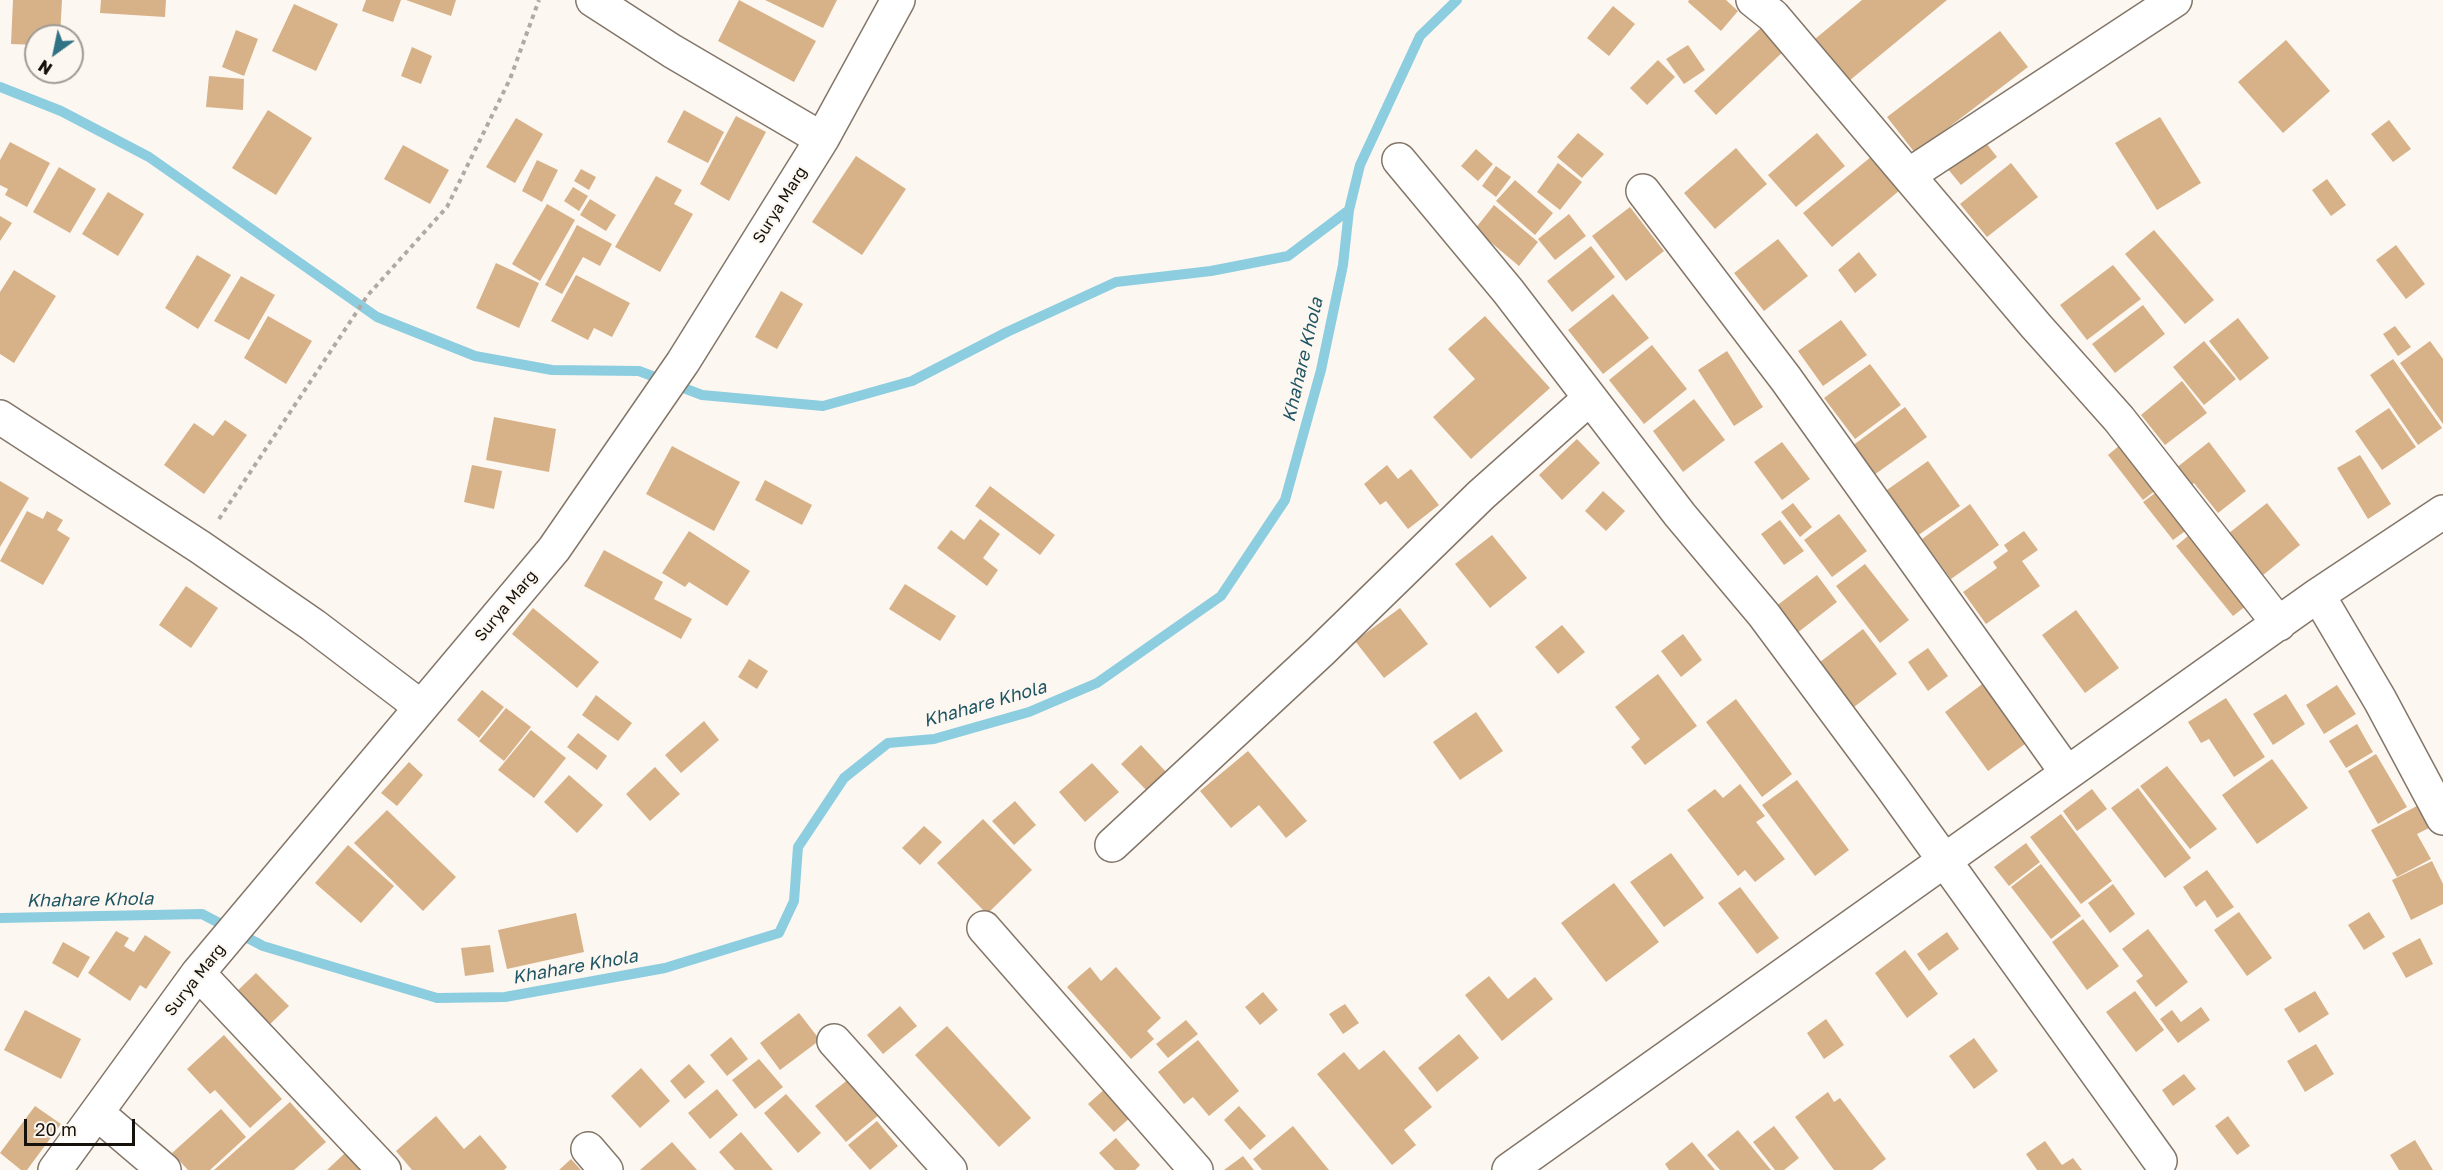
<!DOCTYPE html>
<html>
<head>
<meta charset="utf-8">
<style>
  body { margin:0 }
  #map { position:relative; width:2443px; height:1170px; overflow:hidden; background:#fdf7f1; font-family:"Golos Text",sans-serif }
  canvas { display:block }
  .north { position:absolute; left:24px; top:24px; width:60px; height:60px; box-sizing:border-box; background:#fdf7f1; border:2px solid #a19b95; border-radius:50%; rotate:213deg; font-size:16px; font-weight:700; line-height:24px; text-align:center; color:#16110b }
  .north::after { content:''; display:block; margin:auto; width:21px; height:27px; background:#317385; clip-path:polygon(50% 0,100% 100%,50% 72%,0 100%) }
  .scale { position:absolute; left:24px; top:1119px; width:111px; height:27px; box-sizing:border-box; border:3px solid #16110b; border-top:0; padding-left:8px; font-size:18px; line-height:21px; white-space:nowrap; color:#16110b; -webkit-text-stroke:4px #fdf7f1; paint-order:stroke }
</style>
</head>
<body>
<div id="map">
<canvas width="2443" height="1170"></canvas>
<div class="north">N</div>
<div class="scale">20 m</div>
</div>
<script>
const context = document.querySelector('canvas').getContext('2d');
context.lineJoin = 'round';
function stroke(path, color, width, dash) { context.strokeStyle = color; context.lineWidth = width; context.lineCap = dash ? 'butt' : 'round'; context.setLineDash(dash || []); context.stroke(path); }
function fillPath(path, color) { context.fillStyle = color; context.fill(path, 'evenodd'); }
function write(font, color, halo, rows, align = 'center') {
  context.font = font + ' "Golos Text",sans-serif'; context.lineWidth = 4.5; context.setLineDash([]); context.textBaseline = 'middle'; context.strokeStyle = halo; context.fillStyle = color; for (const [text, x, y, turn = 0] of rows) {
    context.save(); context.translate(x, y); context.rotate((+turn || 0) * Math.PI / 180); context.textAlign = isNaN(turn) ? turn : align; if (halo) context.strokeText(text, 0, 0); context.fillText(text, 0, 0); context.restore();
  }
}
stroke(new Path2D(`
  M0 87 61 111 149 157 377 317 475 356 552 370 639 371 702 395 823 406 912 381 1007 332 1116 282 1211 271 1288 256 1349 210
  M0 918 202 914 263 946 437 998 505 997 665 968 779 933 794 901 798 847 844 778 888 743 934 739 1029 712 1097 683 1221 596 1285 500 1321 370 1343 265 1349 210 1360 165 1420 36 1457 0`), '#8ccddf', 10);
fillPath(new Path2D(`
  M13 0H62L60 36H36V45L11 44Z
  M101 0H166L165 17 100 13Z
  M366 0H401L393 22 362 11Z
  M406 0H456L451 16Z
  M739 0 816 41 794 82 718 41Z
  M765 0H837L823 28Z
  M1689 0H1726L1738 11 1721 31 1688 2Z
  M1862 0H1947L1849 81 1815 39Z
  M294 4 338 24 316 71 272 51Z
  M1613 6 1635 24 1609 56 1587 38Z
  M1764 25 1786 49 1716 115 1694 91Z
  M236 30 258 39 244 76 222 67Z
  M2000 31 2028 67 1915 153 1887 117Z
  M2286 40 2330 91 2283 133 2238 82Z
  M1688 45 1705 70 1684 84 1666 59Z
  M412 47 432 56 421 84 401 76Z
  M1658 60 1675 77 1647 105 1630 88Z
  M209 76 244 79 243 110 206 107Z
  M268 110 312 138 276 195 232 168Z
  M684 110 724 132 708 163 667 142Z
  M736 116 766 132 729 201 700 184Z
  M2160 117 2201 183 2157 210 2115 143Z
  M516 118 543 134 515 183 486 167Z
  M2389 120 2411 149 2393 162 2371 134Z
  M1578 133 1604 154 1582 178 1557 157Z
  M1817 133 1845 166 1796 207 1768 175Z
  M1983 139 1997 157 1961 185 1947 168Z
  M10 142 50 163 27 207 5 195 8 189 0 185V160Z
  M403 145 449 170 430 204 384 179Z
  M1736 148 1767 184 1715 229 1684 193Z
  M1476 149 1493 164 1478 181 1461 166Z
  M856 156 906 189 862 255 812 222Z
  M1872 156 1900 190 1832 247 1803 213Z
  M537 160 558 170 542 202 522 191Z
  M1558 163 1582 182 1560 210 1537 192Z
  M2011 163 2038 197 1987 237 1960 204Z
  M1496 166 1511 177 1496 197 1482 186Z
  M59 167 96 189 70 233 33 212Z
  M581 169 596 177 589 190 574 181Z
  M656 176 682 190 674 204 693 214 660 272 615 247Z
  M2327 179 2346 205 2331 216 2312 190Z
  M1515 180 1553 213 1535 235 1496 201Z
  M573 187 588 196 579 211 564 201Z
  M108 192 144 214 118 256 82 234Z
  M590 199 616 215 606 231 580 215Z
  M547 204 575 220 540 281 512 264Z
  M1494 205 1538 242 1519 266 1475 229Z
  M1630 207 1664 251 1626 281 1592 236Z
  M1569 214 1586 236 1555 260 1538 239Z
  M0 216 12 223 0 241Z
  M577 225 612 244 600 266 583 257 562 294 545 285Z
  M2154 230 2214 300 2185 324 2125 254Z
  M1778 239 1808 276 1764 311 1734 273Z
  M2396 245 2425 284 2406 299 2376 260Z
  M1591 246 1615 277 1572 312 1547 281Z
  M1859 252 1877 275 1855 293 1838 270Z
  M197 255 231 275 198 329 165 308Z
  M496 263 539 283 519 328 476 308Z
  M2113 265 2141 299 2087 340 2060 305Z
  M14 270 56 296 14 363 0 354V292Z
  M576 275 630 303 612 337 594 328 588 340 551 321Z
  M241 276 275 295 249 340 214 321Z
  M781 291 803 304 777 349 755 337Z
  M1613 294 1649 338 1603 374 1568 330Z
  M2143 305 2165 334 2115 373 2092 344Z
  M268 316 312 341 286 384 244 358Z
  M1485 316 1550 388 1471 459 1433 417 1475 379 1448 349Z
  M2238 318 2269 358 2240 381 2209 341Z
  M1841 320 1867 355 1823 386 1798 351Z
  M2395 326 2411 347 2398 356 2383 334Z
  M2204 341 2236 379 2204 405 2173 367Z
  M2430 341 2443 359V424L2400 363Z
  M1652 345 1687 389 1644 424 1609 380Z
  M1727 351 1763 407 1734 426 1698 370Z
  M2393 359 2442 428 2418 445 2370 375Z
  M1870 364 1901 405 1855 439 1824 398Z
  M2182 381 2207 413 2165 445 2141 415Z
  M1694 399 1725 440 1683 472 1653 431Z
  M1905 407 1927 437 1874 475 1852 446Z
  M2389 408 2416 447 2382 470 2355 431Z
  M494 417 556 429 549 472 486 460Z
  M225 420 247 435 204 494 164 465 194 423 213 436Z
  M1577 439 1600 463 1562 500 1539 475Z
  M2125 441 2161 486 2143 500 2108 455Z
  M1782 442 1810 479 1782 500 1754 462Z
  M2209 442 2246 491 2218 513 2194 483 2185 490 2171 472Z
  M672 446 740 482 714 531 646 494Z
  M2360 455 2391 504 2368 519 2337 468Z
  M1928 461 1960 506 1917 536 1884 492Z
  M472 465 502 471 494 509 464 502Z
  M1387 465 1398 479 1411 469 1439 505 1408 529 1386 501 1380 505 1364 484Z
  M765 480 812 505 802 525 755 500Z
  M0 481 29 498 0 547Z
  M990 486 1055 535 1040 555 975 506Z
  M2162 488 2192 526 2173 540 2143 502Z
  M1603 491 1625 511 1606 531 1585 511Z
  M1793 503 1812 527 1800 537 1781 512Z
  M2267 503 2300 545 2257 580 2224 537Z
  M1970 504 1999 545 1951 579 1922 539Z
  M27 511 43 519 47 511 63 520 57 530 70 538 43 585 0 561Z
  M1839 514 1867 551 1832 577 1804 540Z
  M980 519 1000 534 983 558 998 570 987 586 937 548 951 530 964 540Z
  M1780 520 1804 551 1784 565 1761 534Z
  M689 531 750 571 727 606 689 582 685 587 662 573Z
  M2024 531 2038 550 2022 561 2040 586 1986 624 1963 592 1997 568 1993 562 2008 551 2004 545Z
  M2194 531 2251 602 2233 616 2176 546Z
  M1492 535 1527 578 1490 608 1455 564Z
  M604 550 663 582 654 599 692 619 681 639 584 586Z
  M1865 564 1909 620 1880 643 1836 586Z
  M1817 575 1837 602 1792 637 1771 610Z
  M905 584 956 616 940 641 889 609Z
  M186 586 218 608 191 648 159 625Z
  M533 608 599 662 577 688 512 634Z
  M1400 608 1428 644 1384 678 1355 641Z
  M2076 610 2119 668 2085 693 2042 635Z
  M1562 625 1585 652 1558 674 1535 647Z
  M1863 629 1897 674 1854 707 1820 662Z
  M1683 634 1702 660 1681 677 1661 651Z
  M1928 648 1948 676 1928 691 1908 662Z
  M749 659 768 671 757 689 738 677Z
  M1658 674 1697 726 1645 765 1631 747 1640 739 1615 707Z
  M1985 682 2029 741 1988 771 1945 712Z
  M2337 685 2356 714 2324 734 2306 705Z
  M482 690 504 707 479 738 457 720Z
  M2286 694 2305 724 2273 745 2253 714Z
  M596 695 632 723 618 741 582 715Z
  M2226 698 2265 757 2234 777 2209 739 2201 743 2188 722Z
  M1736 699 1792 774 1762 797 1706 722Z
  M506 708 531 727 504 761 479 741Z
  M1476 712 1503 751 1460 780 1433 742Z
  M704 721 719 740 681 773 665 755Z
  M2357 724 2373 752 2346 768 2329 741Z
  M531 730 566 758 534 798 498 770Z
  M578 733 607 756 597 770 567 747Z
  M1141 745 1168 774 1149 793 1121 764Z
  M1248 751 1307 821 1286 838 1259 805 1231 828 1200 791Z
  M2376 754 2407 807 2378 824 2348 771Z
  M2272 759 2308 808 2257 844 2222 795Z
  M409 762 423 775 397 806 381 793Z
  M1092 763 1119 792 1085 822 1059 792Z
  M2167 766 2217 829 2190 849 2140 786Z
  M655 767 680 794 650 821 626 794Z
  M569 775 603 805 577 833 544 802Z
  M1797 780 1849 850 1815 876 1762 805Z
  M1740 784 1765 816 1756 822 1785 859 1755 882 1745 870 1738 876 1687 810 1715 789 1723 798Z
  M2138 788 2191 858 2165 878 2111 808Z
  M2092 789 2107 809 2077 831 2063 811Z
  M1015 801 1036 825 1014 845 992 821Z
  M2417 806 2429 828 2417 834 2431 859 2397 877 2371 830Z
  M387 810 456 877 423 911 354 843Z
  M2061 814 2112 881 2081 904 2030 837Z
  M983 819 1032 870 987 914 937 863Z
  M924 826 942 842 920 865 902 848Z
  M2026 843 2040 862 2009 886 1994 867Z
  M348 845 394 886 361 923 315 883Z
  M1671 853 1704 898 1664 927 1630 882Z
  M2432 861 2443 884V904L2411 920 2392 880Z
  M2041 864 2081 916 2051 939 2011 887Z
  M2207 870 2234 907 2217 918 2205 900 2196 907 2183 887Z
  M1614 883 1659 942 1606 982 1561 923Z
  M2113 884 2135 914 2110 933 2088 903Z
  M1740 887 1779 938 1757 954 1718 903Z
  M2239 912 2272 958 2247 976 2214 930Z
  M2369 912 2385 937 2364 950 2348 925Z
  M576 913 584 952 507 969 498 930Z
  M2083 919 2119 966 2087 990 2052 942Z
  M2148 929 2188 982 2156 1007 2136 981 2143 976 2122 949Z
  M116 931 129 938 124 946 134 952 145 935 171 952 146 989 140 985 130 1001 88 973Z
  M1947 932 1959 949 1929 971 1917 954Z
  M2420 938 2433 964 2406 978 2392 953Z
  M63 942 90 957 78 978 52 963Z
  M490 945 494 972 465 976 461 948Z
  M1905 950 1938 994 1907 1018 1875 973Z
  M1090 967 1101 981 1116 967 1161 1018 1147 1031 1154 1039 1131 1059 1067 987Z
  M256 973 289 1006 267 1027 234 994Z
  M1489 976 1508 999 1535 977 1553 999 1502 1041 1465 995Z
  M2135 991 2164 1030 2136 1052 2106 1012Z
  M2315 991 2329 1014 2299 1033 2284 1009Z
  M1263 992 1278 1010 1260 1025 1245 1007Z
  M1345 1004 1359 1023 1343 1034 1329 1014Z
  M900 1006 917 1026 883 1054 867 1035Z
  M2201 1007 2210 1020 2178 1043 2160 1019 2172 1010 2181 1022Z
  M25 1010 81 1039 61 1079 4 1050Z
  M799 1013 820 1040 780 1070 760 1043Z
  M1826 1019 1844 1045 1824 1059 1807 1033Z
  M1186 1020 1198 1034 1168 1058 1156 1044Z
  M947 1026 1031 1118 999 1147 915 1055Z
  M1459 1034 1479 1058 1437 1092 1418 1068Z
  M224 1035 282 1099 250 1128 215 1090 210 1094 187 1069Z
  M731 1037 748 1059 727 1076 710 1055Z
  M1974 1038 1998 1071 1974 1089 1949 1056Z
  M1198 1040 1239 1091 1209 1116 1193 1097 1184 1104 1158 1072Z
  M2316 1044 2334 1074 2305 1092 2287 1061Z
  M1384 1050 1432 1107 1404 1130 1416 1145 1392 1165 1317 1074 1344 1052 1359 1070Z
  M759 1059 783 1087 755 1109 732 1080Z
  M689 1064 705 1082 685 1099 670 1081Z
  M641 1068 670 1101 640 1128 611 1096Z
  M2184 1074 2196 1089 2173 1106 2162 1090Z
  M850 1078 880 1114 846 1142 815 1106Z
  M1107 1087 1132 1116 1114 1132 1088 1104Z
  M717 1089 738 1115 710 1139 688 1113Z
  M1828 1092 1834 1102 1840 1098 1886 1159 1872 1170H1834L1795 1117Z
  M786 1094 821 1133 798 1153 764 1113Z
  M290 1102 326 1142 294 1170H214Z
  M35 1106 61 1124 27 1170H21L0 1153Z
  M1239 1106 1266 1136 1250 1150 1224 1120Z
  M221 1109 246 1137 210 1170H188L172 1153Z
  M436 1116 464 1149 480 1135 507 1167 504 1170H412L396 1151Z
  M2228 1116 2250 1146 2237 1155 2215 1126Z
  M877 1121 898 1146 870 1170 848 1145Z
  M1293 1126 1329 1170H1262L1253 1159Z
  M1774 1126 1799 1158 1784 1170H1775L1753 1142Z
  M1738 1130 1771 1170H1720L1707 1155Z
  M741 1132 773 1170H735L719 1152Z
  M1116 1138 1140 1165 1135 1170H1115L1099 1153Z
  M2415 1140 2433 1170H2399L2390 1155Z
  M2045 1141 2062 1165 2073 1158 2082 1170H2037L2026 1154Z
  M672 1142 697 1170H640Z
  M1692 1142 1715 1170H1669L1665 1164Z
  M345 1153 361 1170H327Z
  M1243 1156 1254 1170H1224Z
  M571 1159 581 1170H559Z`), '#d7b288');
const minor = new Path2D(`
  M593 0 672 51 822 139
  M1753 0 1773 16 2036 326 2119 419 2279 624
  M1399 160 1508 291 1680 515 1764 615 1891 786 2160 1161
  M1909 175 2175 0
  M1643 191 1786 379 2067 773
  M0 417 200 547 313 625 421 707
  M2318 595 2380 700 2443 818
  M1112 845 1321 651 1481 495 1590 398
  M984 928 1196 1170
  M198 973 384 1170
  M834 1041 950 1170
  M97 1113 164 1170
  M588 1149 606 1170
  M55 1170 198 973 554 549 683 362 822 139 898 0
  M1509 1170 2318 595 2443 512`);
stroke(minor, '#837668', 36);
stroke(new Path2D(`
  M219 519 368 295 447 207 510 79 539 0`), '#b0aaa4', 4, [4.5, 4.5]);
stroke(minor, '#fff', 33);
write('16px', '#16110b', '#fdf7f1', [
  ["Surya Marg",780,205,-58],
  ["Surya Marg",506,606,-50],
  ["Surya Marg",195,980,-52]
]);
write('italic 18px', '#1f5563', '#fdf7f1', [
  ["Khahare Khola",1303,360,-77],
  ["Khahare Khola",985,704,-16],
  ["Khahare Khola",90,900,-1],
  ["Khahare Khola",575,967,-10]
]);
</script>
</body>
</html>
